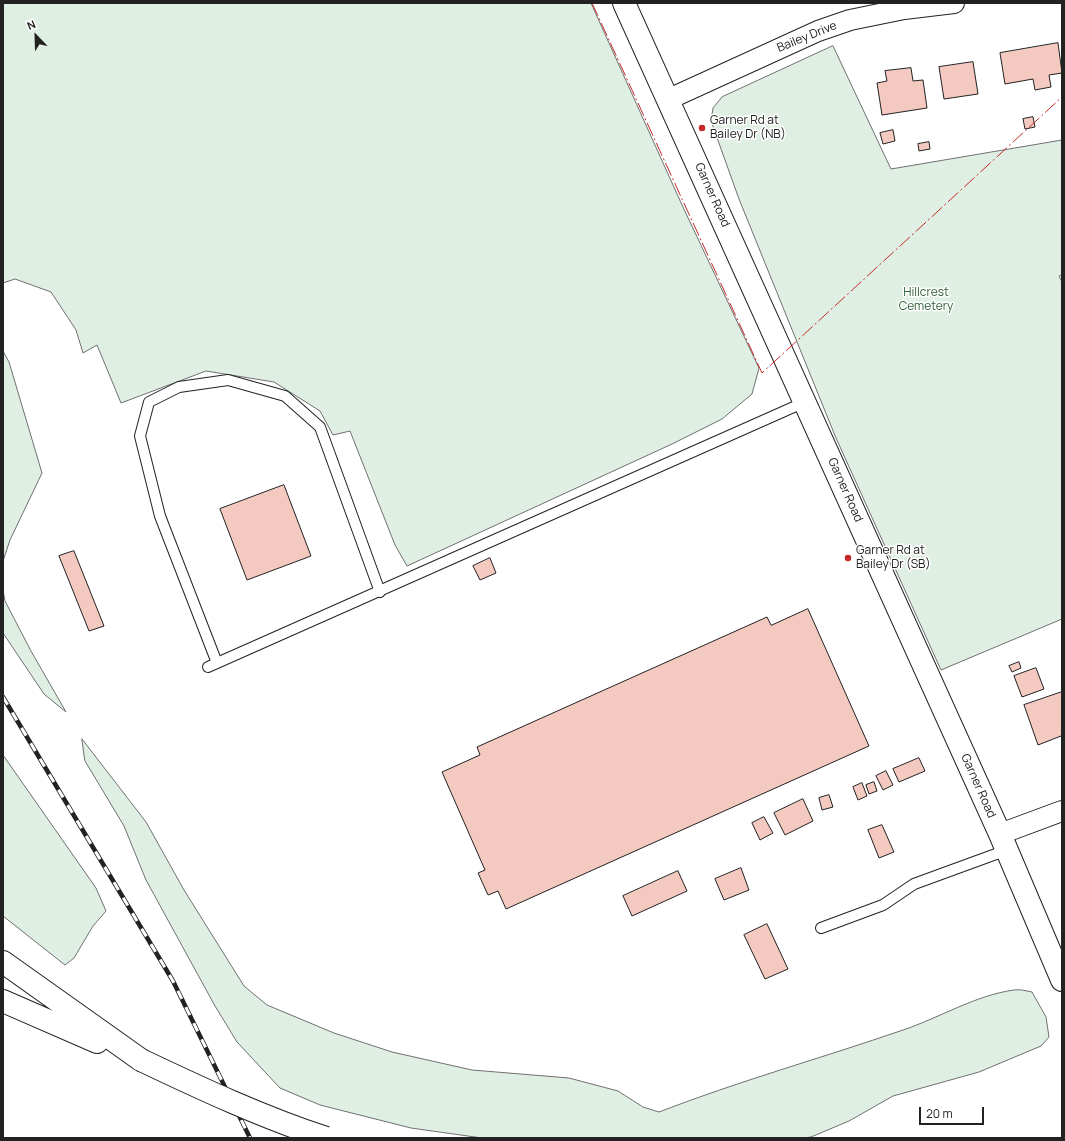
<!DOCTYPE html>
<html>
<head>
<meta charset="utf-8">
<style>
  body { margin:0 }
  #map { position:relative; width:1065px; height:1141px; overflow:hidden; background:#fff; font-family:Manrope,sans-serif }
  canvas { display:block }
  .frame { position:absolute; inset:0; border:4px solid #222; pointer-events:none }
  .north { position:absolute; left:16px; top:16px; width:40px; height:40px; -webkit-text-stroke:3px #fff; paint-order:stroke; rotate:337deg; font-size:11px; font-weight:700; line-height:16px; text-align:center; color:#222 }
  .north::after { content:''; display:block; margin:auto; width:14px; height:18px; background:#222; clip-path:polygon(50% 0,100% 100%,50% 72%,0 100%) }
  .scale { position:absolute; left:919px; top:1107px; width:65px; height:18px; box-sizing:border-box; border:2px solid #222; border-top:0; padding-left:5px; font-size:12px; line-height:14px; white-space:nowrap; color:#222; -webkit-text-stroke:3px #fff; paint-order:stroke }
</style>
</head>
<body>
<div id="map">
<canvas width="1065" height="1141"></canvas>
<div class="frame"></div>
<div class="north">N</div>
<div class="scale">20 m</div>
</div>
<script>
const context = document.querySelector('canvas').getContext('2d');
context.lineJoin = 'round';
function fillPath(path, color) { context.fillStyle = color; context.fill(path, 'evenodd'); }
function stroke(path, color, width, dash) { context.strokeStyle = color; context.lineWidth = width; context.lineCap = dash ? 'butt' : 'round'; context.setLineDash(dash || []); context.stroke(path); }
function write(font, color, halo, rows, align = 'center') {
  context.font = font + ' Manrope,sans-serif'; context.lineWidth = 3; context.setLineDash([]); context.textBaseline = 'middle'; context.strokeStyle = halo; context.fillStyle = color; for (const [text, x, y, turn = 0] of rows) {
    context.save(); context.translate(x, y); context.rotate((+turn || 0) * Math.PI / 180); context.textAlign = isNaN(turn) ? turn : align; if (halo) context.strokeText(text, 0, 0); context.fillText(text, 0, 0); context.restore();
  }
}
const green = new Path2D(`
  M3 3H591L682 205 759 368 752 394 722 419 672 444 407 566 395 545 350 431 333 435 320 411 274 382 206 371 121 403 97 345 83 353 76 330 51 292 15 279 3 283Z
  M833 46 891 169 1062 140V275L1059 276 1062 282V619L941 670 836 438 739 199 711 121 713 108 722 97Z
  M3 351 9 362 42 473 10 540 3 561Z
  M3 590 5 601 31 651 66 712 44 694 3 633Z
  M82 739 146 822 184 890 244 986 267 1005 334 1033 392 1052 472 1070 569 1078 618 1091 643 1107 659 1112C739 1081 822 1058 903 1030 939 1018 976 995 1014 990 1020 989 1027 991 1032 992L1046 1017 1049 1037 1041 1046 979 1072 893 1096 849 1121 811 1137 803 1138H482L411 1128 320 1105 280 1088 237 1042 215 1006 146 880 124 826 85 761Z
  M3 755 96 888 106 911 93 926 74 958 65 965 3 916Z`);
fillPath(green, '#e0efe3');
stroke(green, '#6f6f6f', 1);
const building = new Path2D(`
  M1058 43 1062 73 1049 75 1051 87 1035 90 1033 79 1005 84 1000 53Z
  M973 62 978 94 944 99 939 67Z
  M911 68 913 81 923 80 927 108 882 115 877 83 887 81 885 71Z
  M1033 117 1035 127 1025 129 1023 119Z
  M893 130 895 141 883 144 880 133Z
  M929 142 930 149 919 151 918 144Z
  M284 485 311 556 247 580 220 509Z
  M74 551 104 626 89 631 59 556Z
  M490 558 496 573 480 580 473 566Z
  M808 609 869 746 506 909 498 891 488 895 478 873 485 870 442 772 480 755 477 747 767 617 771 625Z
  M1019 662 1021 668 1012 672 1009 666Z
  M1036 668 1044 689 1022 697 1014 676Z
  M1062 692V739L1061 736 1038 745 1024 705Z
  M919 758 925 771 899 782 893 769Z
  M886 771 893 785 883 790 876 776Z
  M874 782 877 791 869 794 866 785Z
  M862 783 867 796 858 800 853 787Z
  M829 795 833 807 822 810 819 798Z
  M803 799 813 821 785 835 774 813Z
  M764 817 773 833 760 840 752 823Z
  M882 825 894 852 879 858 868 830Z
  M741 868 749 890 724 900 715 879Z
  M678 871 687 891 632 916 623 896Z
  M767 924 788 969 765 979 744 935Z`);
fillPath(building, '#f3c9c0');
stroke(building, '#222', 1);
const lane = new Path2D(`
  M217 663 160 516 140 436 149 402 179 387 228 380 285 396 320 427 380 592
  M208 667 805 402
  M821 928 883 905 914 884 1007 850`);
const street = new Path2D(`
  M669 99 818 31 850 20 904 9 954 3
  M1000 834 1062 811`);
const secondary = new Path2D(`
  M624 3 1000 834 1062 980`);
const highway = new Path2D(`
  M3 962 141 1060
  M3 1001 97 1042`);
stroke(lane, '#222', 12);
stroke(street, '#222', 22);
stroke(secondary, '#222', 24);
stroke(highway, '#222', 24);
stroke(lane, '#fff', 10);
stroke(street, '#fff', 20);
stroke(secondary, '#fff', 22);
stroke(highway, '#fff', 22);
const rail = new Path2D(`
  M3 697 173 981 250 1138`);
stroke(rail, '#222', 4.5);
stroke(rail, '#fff', 3, [9]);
const highwayBridge = new Path2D(`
  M141 1060C202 1089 262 1117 326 1138`);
stroke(highwayBridge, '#222', 24, []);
stroke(highwayBridge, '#fff', 22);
stroke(new Path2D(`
  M592 3 762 373 1062 97`), '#c62828', 1, [14, 3, 2, 3]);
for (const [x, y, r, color] of [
  [702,128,4,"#c62828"],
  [848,558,4,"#c62828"]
]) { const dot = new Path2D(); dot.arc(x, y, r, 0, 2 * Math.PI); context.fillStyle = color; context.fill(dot); stroke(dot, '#fff', 1.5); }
write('12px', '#222', '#fff', [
  ["Bailey Drive",807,37,-22],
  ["Garner Road",712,195,66],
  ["Garner Road",845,490,66],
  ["Garner Road",978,786,66]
]);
write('12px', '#222', '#fff', [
  ["Garner Rd at",710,121],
  ["Bailey Dr (NB)",710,135],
  ["Garner Rd at",856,551],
  ["Bailey Dr (SB)",856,565]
], 'left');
write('12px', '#2f5e38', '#fff', [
  ["Hillcrest",926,293],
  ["Cemetery",926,307]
]);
</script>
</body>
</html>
